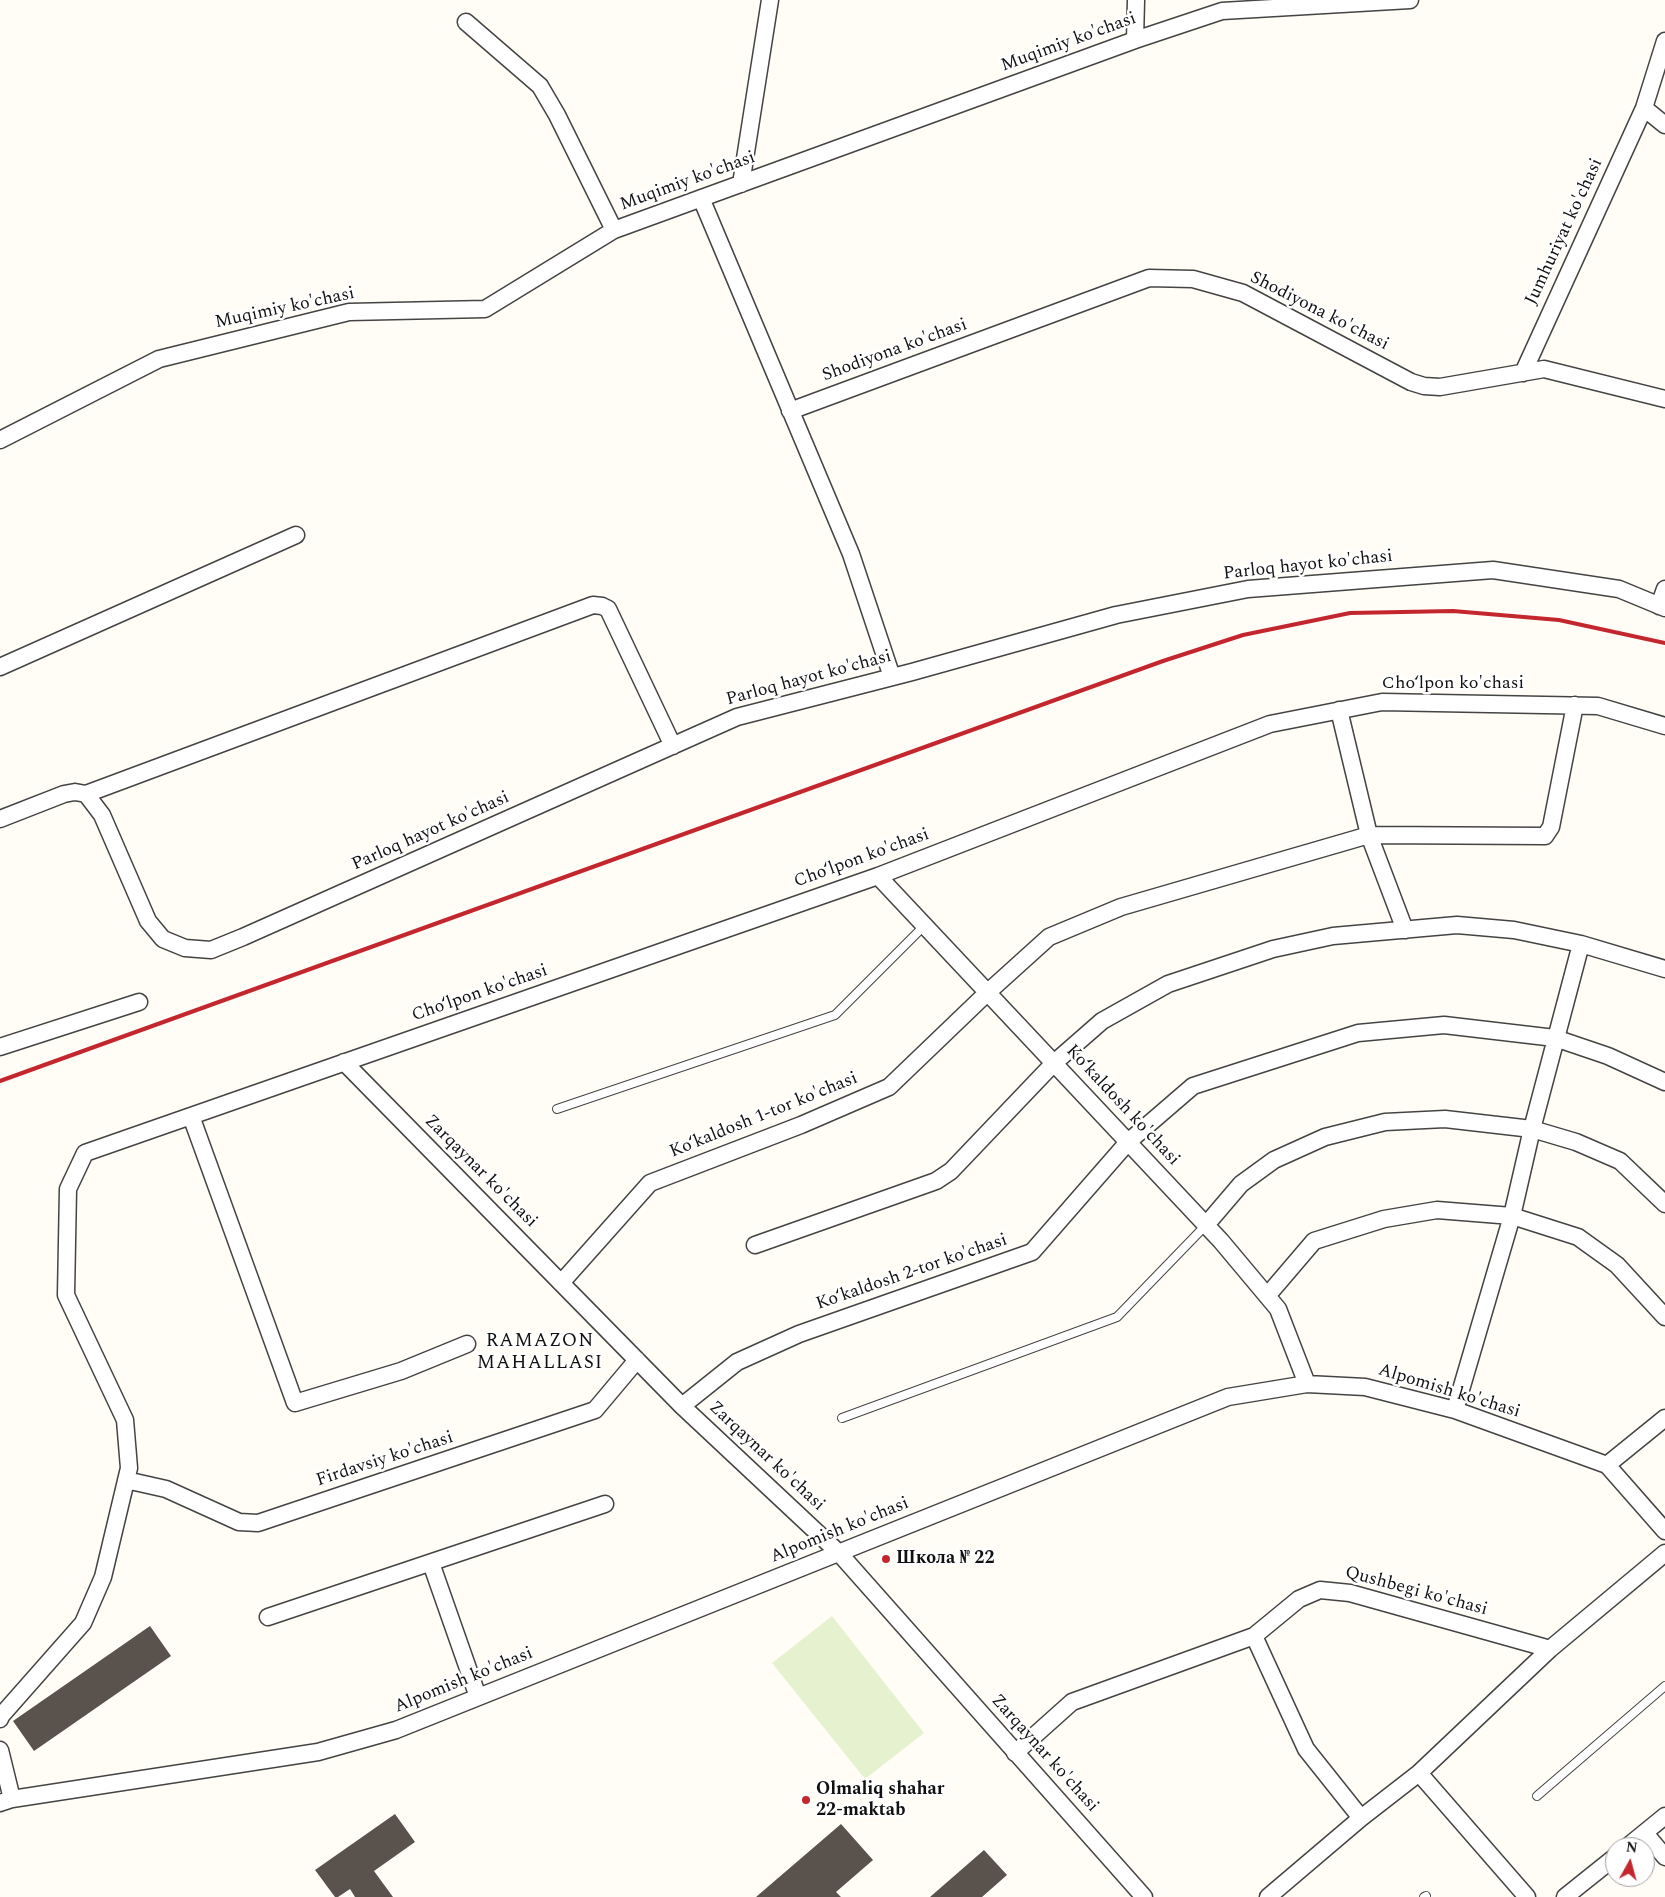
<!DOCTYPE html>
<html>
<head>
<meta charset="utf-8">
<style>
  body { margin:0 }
  #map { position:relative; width:1665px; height:1897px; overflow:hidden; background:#fffdf5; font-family:Spectral,serif }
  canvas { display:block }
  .north { position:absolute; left:1605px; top:1837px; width:50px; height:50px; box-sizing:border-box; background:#fff; border:1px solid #a0a0a0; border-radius:50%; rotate:7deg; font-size:14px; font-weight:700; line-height:20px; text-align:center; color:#111 }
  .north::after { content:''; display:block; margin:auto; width:18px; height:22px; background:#c4262e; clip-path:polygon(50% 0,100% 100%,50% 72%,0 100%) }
</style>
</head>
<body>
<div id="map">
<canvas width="1665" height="1897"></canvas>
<div class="north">N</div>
</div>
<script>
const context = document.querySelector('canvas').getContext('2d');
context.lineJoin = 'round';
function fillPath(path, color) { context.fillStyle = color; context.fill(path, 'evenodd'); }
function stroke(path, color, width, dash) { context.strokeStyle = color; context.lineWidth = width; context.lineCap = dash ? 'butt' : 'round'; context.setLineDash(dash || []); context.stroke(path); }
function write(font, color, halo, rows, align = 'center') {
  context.font = font + ' Spectral,serif'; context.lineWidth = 5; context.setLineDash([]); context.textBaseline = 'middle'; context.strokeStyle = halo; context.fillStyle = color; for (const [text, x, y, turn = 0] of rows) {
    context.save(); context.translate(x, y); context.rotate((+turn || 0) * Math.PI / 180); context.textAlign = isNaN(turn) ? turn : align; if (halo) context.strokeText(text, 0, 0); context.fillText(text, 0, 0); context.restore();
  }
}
fillPath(new Path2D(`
  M832 1616 924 1733 865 1779 772 1663Z`), '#e6f2cf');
fillPath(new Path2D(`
  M150 1626 171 1656 34 1751 13 1721Z
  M395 1814 415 1842 374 1871 393 1897H355L350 1889 338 1897H335L315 1870Z
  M841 1824 873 1860 836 1892 841 1897H756Z
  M984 1850 1007 1875 982 1897H930Z`), '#5a524d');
const service = new Path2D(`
  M557 1109 835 1015 924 926
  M842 1418 1117 1317 1206 1225
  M1537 1796 1665 1686
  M1424 1897 1426 1896`);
const minor = new Path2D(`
  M466 22 540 86 557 115 614 230
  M1135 40 1136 0
  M1644 108 1665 125
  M741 184 770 0
  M701 198 851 554 892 677
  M1523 373 1644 108 1665 41
  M790 411 1149 278 1193 279 1243 293 1411 382 1424 386 1440 387 1544 369 1665 399
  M0 440 159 359 349 312 485 309 614 230 1135 40 1222 11 1410 0
  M1659 606 1665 589
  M0 667 296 535
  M1339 710 1369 835 1405 930
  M86 794 593 605 602 606 608 609 673 746
  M0 819 64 794 75 792 86 794 102 815 148 921 163 939 185 948 211 950 243 937 737 717 912 672 1116 615 1248 589 1493 570 1619 589 1665 608
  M878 876 1221 1241 1278 1309 1307 1384
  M0 1047 139 1002
  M344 1062 682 1406 839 1553 1144 1897
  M191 1116 295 1403 401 1371 467 1344
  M1206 1225 1241 1184 1274 1160 1325 1137 1385 1122 1445 1119 1532 1129 1576 1142 1620 1161 1665 1204
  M755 1245 936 1181 951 1171 1054 1063 1102 1021 1168 984 1273 949 1333 936 1457 925 1514 930 1581 944 1665 969
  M561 1283 650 1183 801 1125 889 1087 987 993 1049 937 1121 907 1369 835 1545 836 1551 827 1575 705
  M1267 1296 1314 1241 1384 1219 1437 1210 1512 1216 1578 1237 1617 1265 1665 1317
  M682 1406 737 1362 799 1334 1032 1252 1128 1142 1193 1086 1358 1033 1444 1025 1555 1038 1608 1056 1665 1082
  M1455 1410 1512 1216 1532 1129 1581 944
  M1607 1465 1665 1418
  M126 1480 166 1489 239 1522 258 1523 595 1410 637 1360
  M431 1563 478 1697
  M268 1617 605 1504
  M1254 1636 1306 1749 1361 1818
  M0 1719 1 1716 83 1623 103 1577 129 1468 125 1420 66 1295 68 1189 85 1153 878 876 1270 724 1382 702 1598 706 1665 726
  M0 1750 12 1799
  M1015 1753 1072 1702 1254 1636 1299 1599 1320 1590 1350 1593 1550 1649
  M1419 1773 1527 1897
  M0 1803 12 1799 318 1752 396 1730 1228 1397 1307 1384 1365 1387 1455 1410 1607 1465 1665 1531
  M1645 1833 1665 1857
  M1627 1847 1665 1816
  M1268 1897 1361 1818 1419 1773 1550 1649 1665 1553
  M1565 1897 1615 1857`);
stroke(service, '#444', 10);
stroke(minor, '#444', 19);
stroke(service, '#fff', 8);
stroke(minor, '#fff', 16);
stroke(new Path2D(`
  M0 1081 1163 661 1243 635 1350 613 1453 611 1559 620 1665 643`), '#c4262e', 4);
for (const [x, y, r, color] of [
  [886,1559,5,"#c4262e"],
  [806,1800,5,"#c4262e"]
]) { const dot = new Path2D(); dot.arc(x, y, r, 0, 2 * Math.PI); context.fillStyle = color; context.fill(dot); stroke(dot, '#fff', 2); }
write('18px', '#111', '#fff', [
  ["Muqimiy ko'chasi",1069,43,-20],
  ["Muqimiy ko'chasi",688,182,-20],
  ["Jumhuriyat ko'chasi",1565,232,-65],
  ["Muqimiy ko'chasi",285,309,-12],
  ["Shodiyona ko'chasi",1319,312,27],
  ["Shodiyona ko'chasi",895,351,-20],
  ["Parloq hayot ko'chasi",1308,566,-6],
  ["Parloq hayot ko'chasi",809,679,-15],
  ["Cho‘lpon ko'chasi",1453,684],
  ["Parloq hayot ko'chasi",431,832,-24],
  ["Cho‘lpon ko'chasi",862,859,-20],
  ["Cho‘lpon ko'chasi",480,994,-19],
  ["Ko‘kaldosh ko'chasi",1122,1106,47],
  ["Ko‘kaldosh 1-tor ko'chasi",764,1116,-22],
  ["Zarqaynar ko'chasi",480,1172,45],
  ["Ko‘kaldosh 2-tor ko'chasi",912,1273,-19],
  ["Alpomish ko'chasi",1449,1392,17],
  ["Zarqaynar ko'chasi",766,1457,43],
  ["Firdavsiy ko'chasi",385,1460,-18],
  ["Alpomish ko'chasi",840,1531,-22],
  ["Qushbegi ko'chasi",1416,1592,15],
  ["Alpomish ko'chasi",464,1681,-22],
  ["Zarqaynar ko'chasi",1044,1754,48]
]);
write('bold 18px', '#111', '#fff', [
  ["Школа № 22",896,1559],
  ["Olmaliq shahar",816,1790],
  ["22-maktab",816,1811]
], 'left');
context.letterSpacing = '1px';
write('19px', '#111', '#fff', [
  ["RAMAZON",540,1342],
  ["MAHALLASI",540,1364]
]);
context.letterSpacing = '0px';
</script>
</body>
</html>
